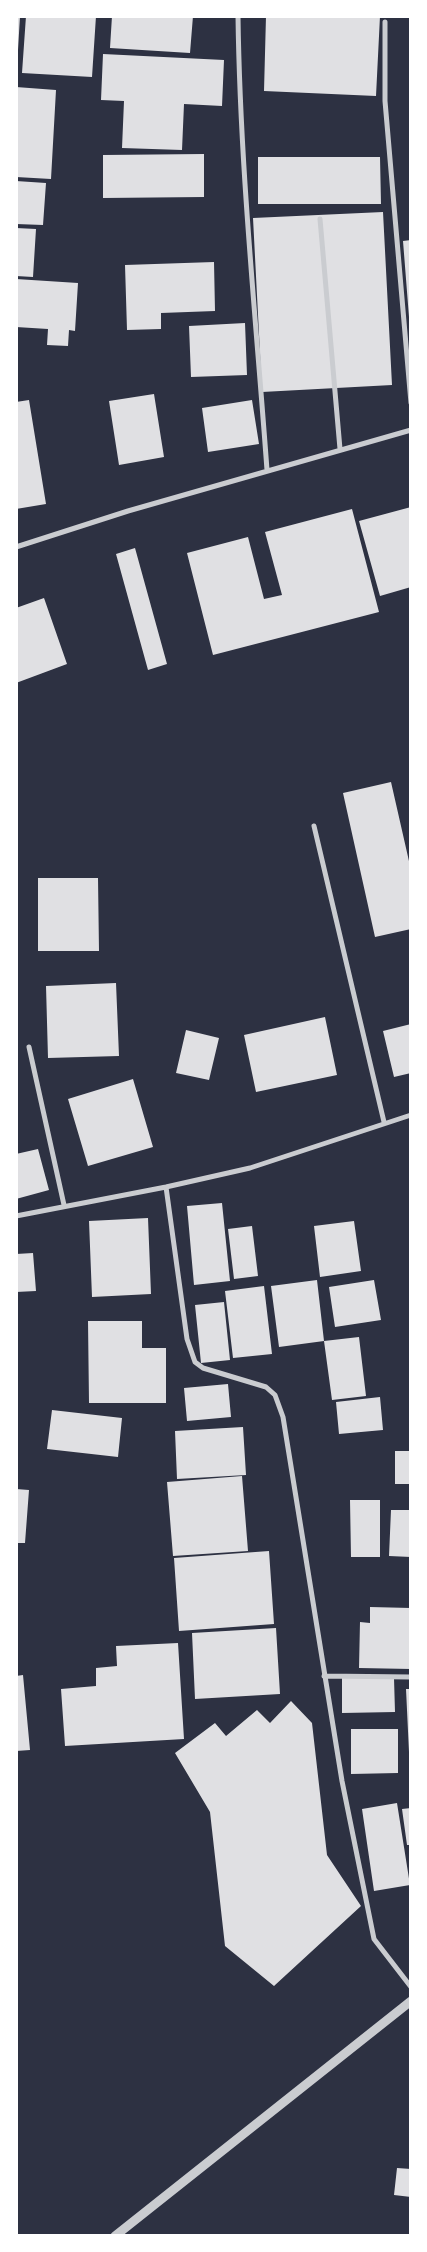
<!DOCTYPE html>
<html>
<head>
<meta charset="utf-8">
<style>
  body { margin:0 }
  #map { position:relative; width:427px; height:2252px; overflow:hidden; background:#2d3142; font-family:"DejaVu Sans",sans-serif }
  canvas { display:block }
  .frame { position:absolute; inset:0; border:18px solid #fff; pointer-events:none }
</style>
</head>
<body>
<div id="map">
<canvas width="427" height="2252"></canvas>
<div class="frame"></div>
</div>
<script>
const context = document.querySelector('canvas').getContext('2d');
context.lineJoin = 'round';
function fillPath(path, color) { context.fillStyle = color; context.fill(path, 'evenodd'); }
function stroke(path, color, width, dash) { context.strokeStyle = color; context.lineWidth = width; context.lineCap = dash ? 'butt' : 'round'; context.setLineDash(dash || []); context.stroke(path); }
fillPath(new Path2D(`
  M16 16H20L18 50H16Z
  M26 16H96L92 77 22 73Z
  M112 16H193L190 53 110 48Z
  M266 16H380L376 96 264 91Z
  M103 54 224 60 222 106 184 104 182 150 122 148 124 101 101 100Z
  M16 87 56 90 51 179 16 177Z
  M204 154V197L103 198V155Z
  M258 157H380L381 204H258Z
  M16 181 46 183 43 225 16 224Z
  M383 212 392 385 262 392 253 218Z
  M16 228 36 229 33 277 16 276Z
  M411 240V317H409L403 241Z
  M214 262 215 311 161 313V329L127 330 125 265Z
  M16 279 78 283 75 331 69 330 68 346 47 345 48 329 16 327Z
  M245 323 247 375 191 377 189 326Z
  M154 394 164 457 119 465 109 401Z
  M29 400 46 504 16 509V402Z
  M252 400 259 444 208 452 202 408Z
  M411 507V587L380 596 359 521Z
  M352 509 379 612 213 655 187 553 248 537 264 599 282 595 265 532Z
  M135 548 167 664 148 670 116 554Z
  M44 598 67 664 16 683V608Z
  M391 782 411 870V929L375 937 343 793Z
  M38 878H98L99 951H38Z
  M116 983 119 1056 48 1058 46 986Z
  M325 1017 337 1075 256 1092 244 1035Z
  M411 1024V1073L394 1077 383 1031Z
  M186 1030 219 1038 209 1080 176 1073Z
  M133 1079 153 1147 88 1166 68 1099Z
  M38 1149 49 1190 16 1199V1154Z
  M222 1203 230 1281 194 1285 187 1206Z
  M148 1218 151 1294 92 1297 89 1221Z
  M354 1221 361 1271 320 1277 314 1226Z
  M252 1226 258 1276 234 1279 228 1229Z
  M33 1253 36 1291 16 1292V1254Z
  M317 1280 324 1341 279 1347 271 1286Z
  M374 1280 381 1320 335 1327 329 1287Z
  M264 1286 272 1354 233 1358 225 1291Z
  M224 1302 230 1360 201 1363 195 1305Z
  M88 1321H142V1348H166V1403H89Z
  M359 1337 366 1396 332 1400 324 1341Z
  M228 1384 231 1417 187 1421 184 1388Z
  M380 1397 383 1430 339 1434 336 1402Z
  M52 1410 122 1418 118 1457 47 1449Z
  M243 1427 246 1475 177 1479 175 1431Z
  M395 1451H411V1484H395Z
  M242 1476 248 1551 173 1556 167 1482Z
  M16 1489 29 1490 25 1543H16Z
  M350 1500H380V1557H351Z
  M391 1510H411V1557L389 1556Z
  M269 1551 274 1624 179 1631 174 1558Z
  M370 1607 411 1608V1669L359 1668 360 1622 370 1623Z
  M276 1628 280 1694 195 1699 192 1633Z
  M178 1643 184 1739 65 1746 61 1689 96 1686V1668L117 1666 116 1646Z
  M23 1675 30 1750 16 1751V1676Z
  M342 1678H394L395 1712 342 1713Z
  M406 1689H411V1752H409Z
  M291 1701 312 1723 327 1855 361 1906 274 1986 225 1946 210 1812 175 1753 215 1723 226 1736 257 1710 270 1723Z
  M351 1729H398V1773L351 1774Z
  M397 1803 410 1885 374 1891 362 1809Z
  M411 1808V1845H407L402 1809Z
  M397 2168 411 2169V2197L394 2195Z`), '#e0e0e3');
stroke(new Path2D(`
  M238 16C240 167 256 319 267 470
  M385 22V101L411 403
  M320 219 340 449
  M16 547 128 511 411 430
  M314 826 384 1122
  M29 1047 64 1205
  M166 1187 187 1339 195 1362 203 1368 266 1387 275 1395 283 1417 342 1781 374 1939 411 1987
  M16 1216 166 1187 250 1168 411 1115
  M324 1676 411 1677`), '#caccd0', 5);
stroke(new Path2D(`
  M115 2236 411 2001`), '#caccd0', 9);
</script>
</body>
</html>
